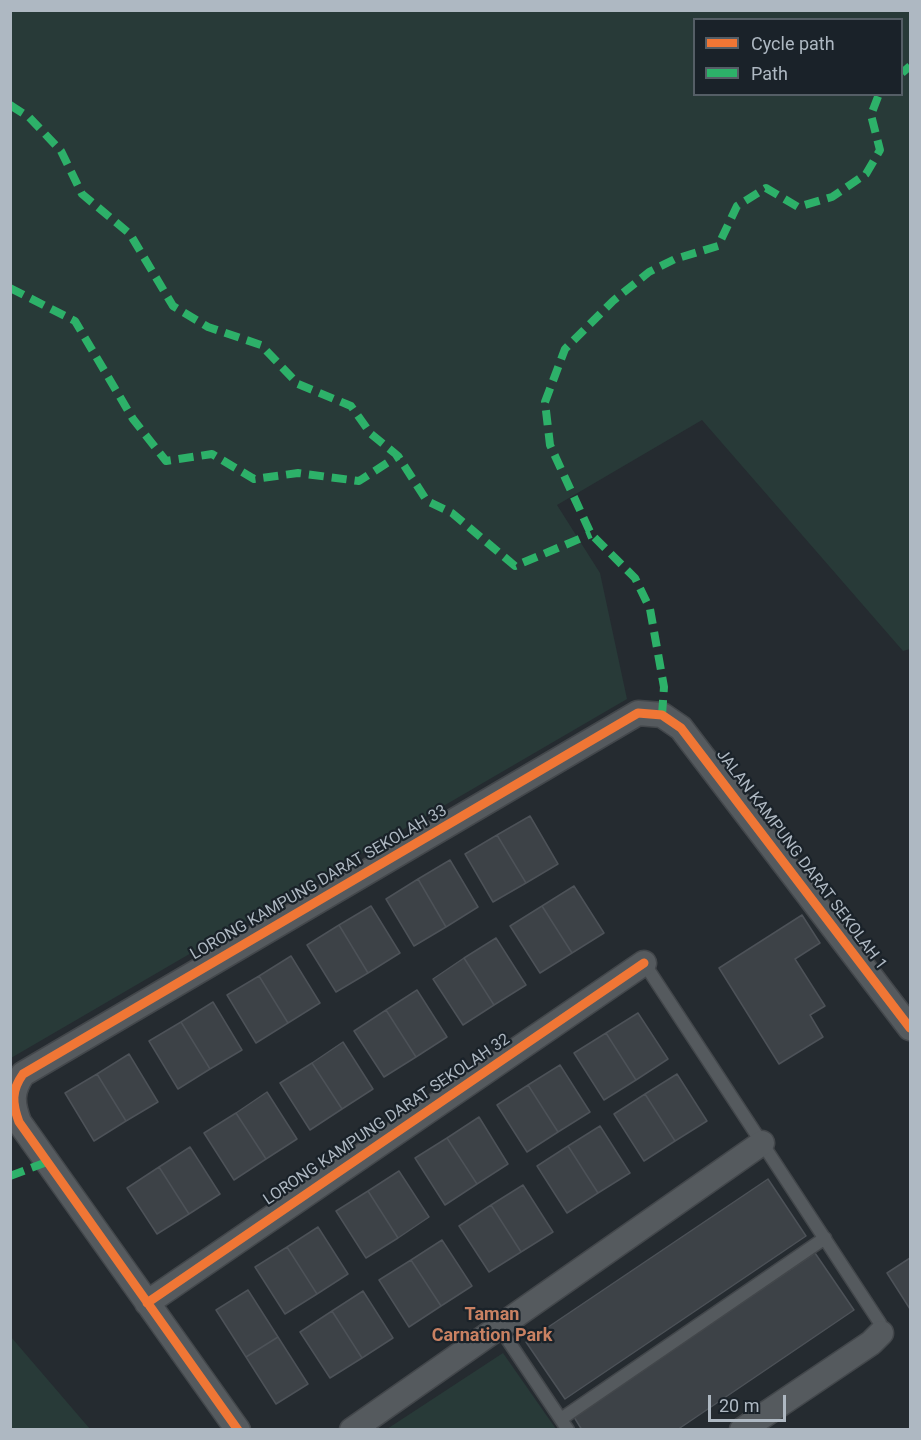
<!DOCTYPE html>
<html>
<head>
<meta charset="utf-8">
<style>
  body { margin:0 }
  #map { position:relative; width:921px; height:1440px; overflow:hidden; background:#252b30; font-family:Roboto,sans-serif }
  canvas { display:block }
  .frame { position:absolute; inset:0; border:12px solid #aeb8c2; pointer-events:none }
  .legend { position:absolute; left:693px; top:18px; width:210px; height:78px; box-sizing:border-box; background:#1a2229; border:2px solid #555e66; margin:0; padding:8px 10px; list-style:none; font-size:18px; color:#aeb8c2 }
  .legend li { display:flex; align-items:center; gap:12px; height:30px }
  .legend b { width:30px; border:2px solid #555e66 }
  .scale { position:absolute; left:708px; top:1395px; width:78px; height:27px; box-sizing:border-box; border:3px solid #aeb8c2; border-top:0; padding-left:8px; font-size:18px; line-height:21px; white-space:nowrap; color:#aeb8c2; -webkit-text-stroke:4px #1a2229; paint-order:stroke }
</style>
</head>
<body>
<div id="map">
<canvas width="921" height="1440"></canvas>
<div class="frame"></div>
<ul class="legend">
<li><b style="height:8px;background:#f07635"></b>Cycle path</li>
<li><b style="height:8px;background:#2db169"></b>Path</li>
</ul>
<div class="scale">20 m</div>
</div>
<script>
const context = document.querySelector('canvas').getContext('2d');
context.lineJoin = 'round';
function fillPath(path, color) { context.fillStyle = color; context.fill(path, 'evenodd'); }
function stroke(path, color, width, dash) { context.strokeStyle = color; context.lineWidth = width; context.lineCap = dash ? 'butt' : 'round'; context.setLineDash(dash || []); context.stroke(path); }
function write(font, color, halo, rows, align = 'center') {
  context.font = font + ' Roboto,sans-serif'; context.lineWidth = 4.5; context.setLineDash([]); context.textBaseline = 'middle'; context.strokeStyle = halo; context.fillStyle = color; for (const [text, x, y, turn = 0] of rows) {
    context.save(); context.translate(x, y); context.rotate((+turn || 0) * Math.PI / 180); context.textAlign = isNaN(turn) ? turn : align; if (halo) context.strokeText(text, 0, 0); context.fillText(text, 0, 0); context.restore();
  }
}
fillPath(new Path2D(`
  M11 10 910 11V649L903 651 702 420 557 505 600 573 627 699 11 1058ZM694 20H902V94H694Z
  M10 1337H11L90 1429H11Z
  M503 1353 556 1429H387Z`), '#283a38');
const building = new Path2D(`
  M530 816 558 864 526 883 497 835Z
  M497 835 526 883 493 902 465 854Z
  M450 860 478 907 446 927 418 879Z
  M418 879 446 927 414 946 386 899Z
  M574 886 604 933 572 953 542 906Z
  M371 906 400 953 368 973 339 925Z
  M542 906 572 953 540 973 510 926Z
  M802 915 820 943 795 959 825 1006 810 1015 823 1037 779 1064 719 968Z
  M339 925 368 973 336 992 307 945Z
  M496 938 526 985 494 1005 464 958Z
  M291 956 320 1003 288 1023 259 976Z
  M464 958 494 1005 463 1025 433 979Z
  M259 976 288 1023 256 1043 227 995Z
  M417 990 447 1037 416 1057 386 1010Z
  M213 1002 242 1050 210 1069 181 1022Z
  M386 1010 416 1057 384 1077 354 1031Z
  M638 1013 668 1059 636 1080 606 1033Z
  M181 1022 210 1069 178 1089 149 1041Z
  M606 1033 636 1080 604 1100 574 1053Z
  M343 1042 373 1089 342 1109 312 1063Z
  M129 1054 158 1102 126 1121 97 1074Z
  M312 1063 342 1109 310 1130 280 1083Z
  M560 1065 590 1112 558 1132 528 1085Z
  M97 1074 126 1121 94 1141 65 1093Z
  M677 1074 707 1121 675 1141 645 1094Z
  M528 1085 558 1132 527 1152 497 1105Z
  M267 1092 297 1139 266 1159 236 1113Z
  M645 1094 675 1141 644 1161 614 1114Z
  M236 1113 266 1159 234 1180 204 1133Z
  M479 1117 508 1164 477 1184 447 1138Z
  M600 1126 630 1173 598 1193 568 1146Z
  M447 1138 477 1184 445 1205 415 1158Z
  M568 1146 598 1193 567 1213 537 1166Z
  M190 1147 220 1194 189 1214 159 1167Z
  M159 1167 189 1214 157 1234 127 1188Z
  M399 1171 429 1217 398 1238 368 1191Z
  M768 1179 806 1236 565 1399 526 1342Z
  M523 1185 553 1232 521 1252 491 1205Z
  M368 1191 398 1238 366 1258 336 1211Z
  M491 1205 521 1252 489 1272 459 1226Z
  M318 1227 348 1274 317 1294 287 1247Z
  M442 1240 472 1286 441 1306 411 1260Z
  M287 1247 317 1294 285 1314 255 1267Z
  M815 1253 854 1310 677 1430H582L574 1417Z
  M910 1258V1309L887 1273Z
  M411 1260 441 1306 409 1327 379 1280Z
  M248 1290 278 1337 246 1357 216 1310Z
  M363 1291 393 1338 362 1358 332 1311Z
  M332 1311 362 1358 330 1378 300 1332Z
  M278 1337 308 1384 276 1404 246 1357Z`);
fillPath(building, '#3d4247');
stroke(building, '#4d5258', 1.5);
const lane = new Path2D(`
  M644 963 880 1323 881 1333
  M499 1327 568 1430
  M561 1419 825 1238`);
const street = new Path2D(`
  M147 1303 644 963
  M238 1430 19 1122C12 1103 11 1091 23 1074L638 713 662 715 681 728 910 1028
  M352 1430 762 1143
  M742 1430 871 1343 881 1333`);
stroke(lane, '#43474b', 15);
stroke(street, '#43474b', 27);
stroke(lane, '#555a5e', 12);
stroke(street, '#555a5e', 24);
stroke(new Path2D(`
  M902 73 910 66
  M10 105 29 117 61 151 82 194 130 234 173 306 208 327 261 345 298 384 351 406 371 434 398 456 427 501 452 513 515 566 591 534
  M10 288 75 321 133 419 166 461 212 454 254 479 298 473 359 481 398 456
  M662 715 664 687 650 609 635 578 591 534 550 445 545 402 565 349 613 301 649 272 675 259 718 246 737 206 766 188 798 207 832 197 866 174 880 150 871 115 879 94
  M10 1176 47 1162`), '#2db169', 8, [15, 8]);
stroke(new Path2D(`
  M147 1303 644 963
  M238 1430 19 1122C12 1103 11 1091 23 1074L638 713 662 715 681 728 910 1028`), '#f07635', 9);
write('16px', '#aeb8c2', '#1a2229', [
  ["JALAN KAMPUNG DARAT SEKOLAH 1",801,860,53],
  ["LORONG KAMPUNG DARAT SEKOLAH 33",319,883,-30],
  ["LORONG KAMPUNG DARAT SEKOLAH 32",387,1120,-34]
]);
write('bold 18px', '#c98162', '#1a2229', [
  ["Taman",492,1315],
  ["Carnation Park",492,1336]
]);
</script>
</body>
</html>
